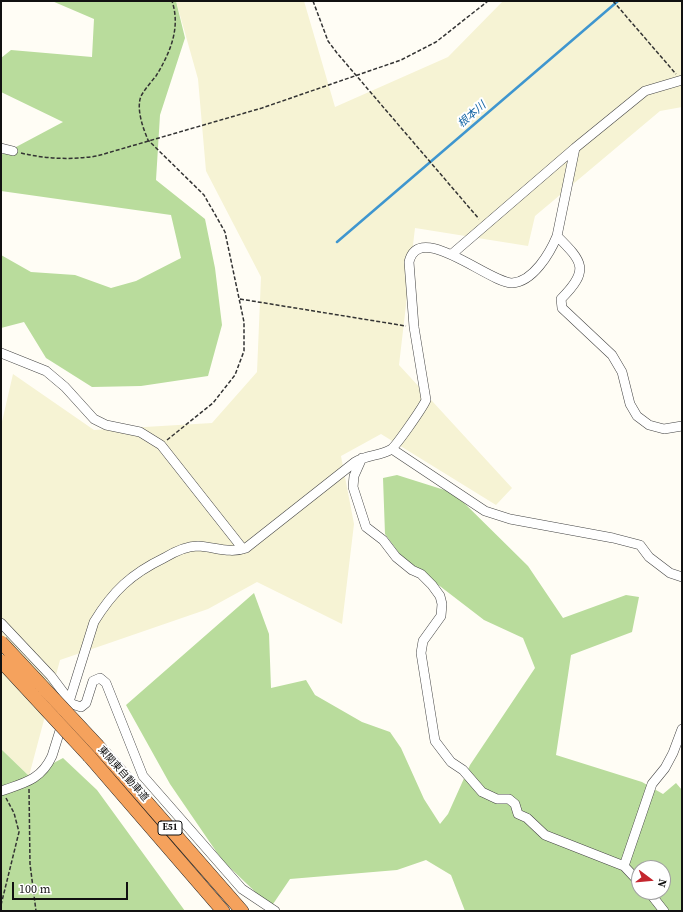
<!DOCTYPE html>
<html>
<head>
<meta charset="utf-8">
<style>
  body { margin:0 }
  #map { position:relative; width:683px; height:912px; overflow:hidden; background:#fffdf5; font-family:"Source Serif 4",serif }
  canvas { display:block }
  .frame { position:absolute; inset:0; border:2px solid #111; pointer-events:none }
  .north { position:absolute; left:631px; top:860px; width:40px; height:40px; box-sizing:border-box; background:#fff; border:1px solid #a0a0a0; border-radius:50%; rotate:106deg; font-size:11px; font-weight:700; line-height:16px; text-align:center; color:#111 }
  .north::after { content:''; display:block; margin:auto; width:14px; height:18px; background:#c4262e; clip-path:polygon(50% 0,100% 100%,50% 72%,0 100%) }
  .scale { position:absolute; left:12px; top:882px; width:116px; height:18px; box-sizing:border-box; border:2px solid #111; border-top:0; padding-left:5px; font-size:12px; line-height:14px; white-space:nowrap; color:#111; -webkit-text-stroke:3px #fff; paint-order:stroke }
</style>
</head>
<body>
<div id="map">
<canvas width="683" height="912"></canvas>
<div class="frame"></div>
<div class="north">N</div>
<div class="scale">100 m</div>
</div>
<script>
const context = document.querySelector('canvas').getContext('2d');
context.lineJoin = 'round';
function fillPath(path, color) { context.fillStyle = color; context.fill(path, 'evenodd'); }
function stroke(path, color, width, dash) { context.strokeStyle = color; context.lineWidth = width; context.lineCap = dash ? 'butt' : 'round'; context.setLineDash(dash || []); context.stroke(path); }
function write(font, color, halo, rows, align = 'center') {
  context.font = font + ' "Source Serif 4","Noto Sans JP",serif'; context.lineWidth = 4; context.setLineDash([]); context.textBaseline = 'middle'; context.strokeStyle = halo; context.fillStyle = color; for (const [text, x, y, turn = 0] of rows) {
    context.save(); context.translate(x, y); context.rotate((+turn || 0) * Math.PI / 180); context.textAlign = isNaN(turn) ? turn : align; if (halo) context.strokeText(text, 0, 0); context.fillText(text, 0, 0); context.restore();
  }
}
fillPath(new Path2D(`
  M176 1H304L335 107 448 57 503 1H682V107L660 111 535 216 528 246 415 228 399 365 512 488 496 505 381 434 341 456 354 524 342 624 257 582 208 609 60 660 29 776 1 749V426L13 374 94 430 212 423 257 372 261 277 206 171 198 79Z`), '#f6f3d4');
fillPath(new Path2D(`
  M52 1H176L185 38 160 115 156 180 205 219 215 268 222 325 208 376 141 386 92 387 46 358 24 322 1 328V255L31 272 75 275 111 288 136 281 181 258 171 215 1 191V155L63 122 1 92V58L11 50 92 57 94 19Z
  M397 475 454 493 528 566 563 618 626 595 639 597 632 632 571 655 556 755 642 782 663 794 676 783 682 790V911H465L451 875 426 860 397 870 290 879 271 907 222 860 170 784 126 705 254 593 269 634 271 688 306 680 315 695 362 722 390 732 401 748 424 799 440 824 448 814 470 765 535 668 523 638 484 620 402 557 385 534 383 478ZM639 868H663V892H639Z
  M1 749 29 776 63 758 97 790 185 911H1Z`), '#b9dc9c');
stroke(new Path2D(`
  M337 242 618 1`), '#3f96cf', 2.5);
const minor = new Path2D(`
  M1 148 13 151
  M557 236C583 262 590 270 561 299L562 308 612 355 622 372 630 404 637 416 649 425 664 429 682 426
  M452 254 575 148 645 91 682 80
  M1 353 46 371 65 387 94 419 106 425 140 432 161 445 243 549
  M392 449 485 511 510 519 613 538 640 545 649 557 670 573 682 577
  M362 458 354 476 353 487 366 527 383 540 396 557 412 570 421 574 432 585 440 596 442 604 441 616 423 641 421 653 435 741 451 762 463 770 482 792 497 799H509L515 804 518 814 527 818 545 835 624 866 639 882
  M1 623 51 676 72 704 81 707 86 703 93 681 100 678 106 683 143 776 242 889 275 911
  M1 791C24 783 41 780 52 756L94 622C113 591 131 574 164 558 174 552 186 546 198 546 215 547 230 554 246 548L355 462C366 455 379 456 390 450 395 448 423 407 426 400L414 327 409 262C419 220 489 283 512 283 533 282 550 253 557 236L575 148
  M624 866 652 784 665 768 673 753 682 729
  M649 892 664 911`);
const highway = new Path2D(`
  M98 746 242 911
  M89 756 223 911`);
stroke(minor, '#444', 10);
stroke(highway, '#222', 14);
stroke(new Path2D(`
  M313 1 328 41 337 53 479 219
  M613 1 676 74
  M21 153C46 159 71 160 97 156L262 108 401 60 436 42 488 1
  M240 299 406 326
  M167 440 213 403 235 375 244 351V322L225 232 204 195 148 140C143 128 136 109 141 96 145 89 151 82 156 76 170 53 181 28 172 1
  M29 789 30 864 36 911
  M1 905 19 832 14 813 6 798`), '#333', 1.5, [4, 2]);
stroke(minor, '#fff', 9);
stroke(highway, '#f5a25d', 13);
const highwayBridge = new Path2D(`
  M1 642 98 746
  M1 661 89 756`);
stroke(highwayBridge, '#222', 14, []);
stroke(highwayBridge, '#f5a25d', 13);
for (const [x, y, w] of [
  [170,828,24]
]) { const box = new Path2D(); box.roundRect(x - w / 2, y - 7, w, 14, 3); context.fillStyle = '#fff'; context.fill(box); stroke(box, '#111', 1); }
write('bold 9px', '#111', null, [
  ["E51",170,828]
]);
write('10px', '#111', '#fff', [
  ["東関東自動車道",123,774,48]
]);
write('italic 11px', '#1768a6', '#fff', [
  ["根本川",472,115,-41]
]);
</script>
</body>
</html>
